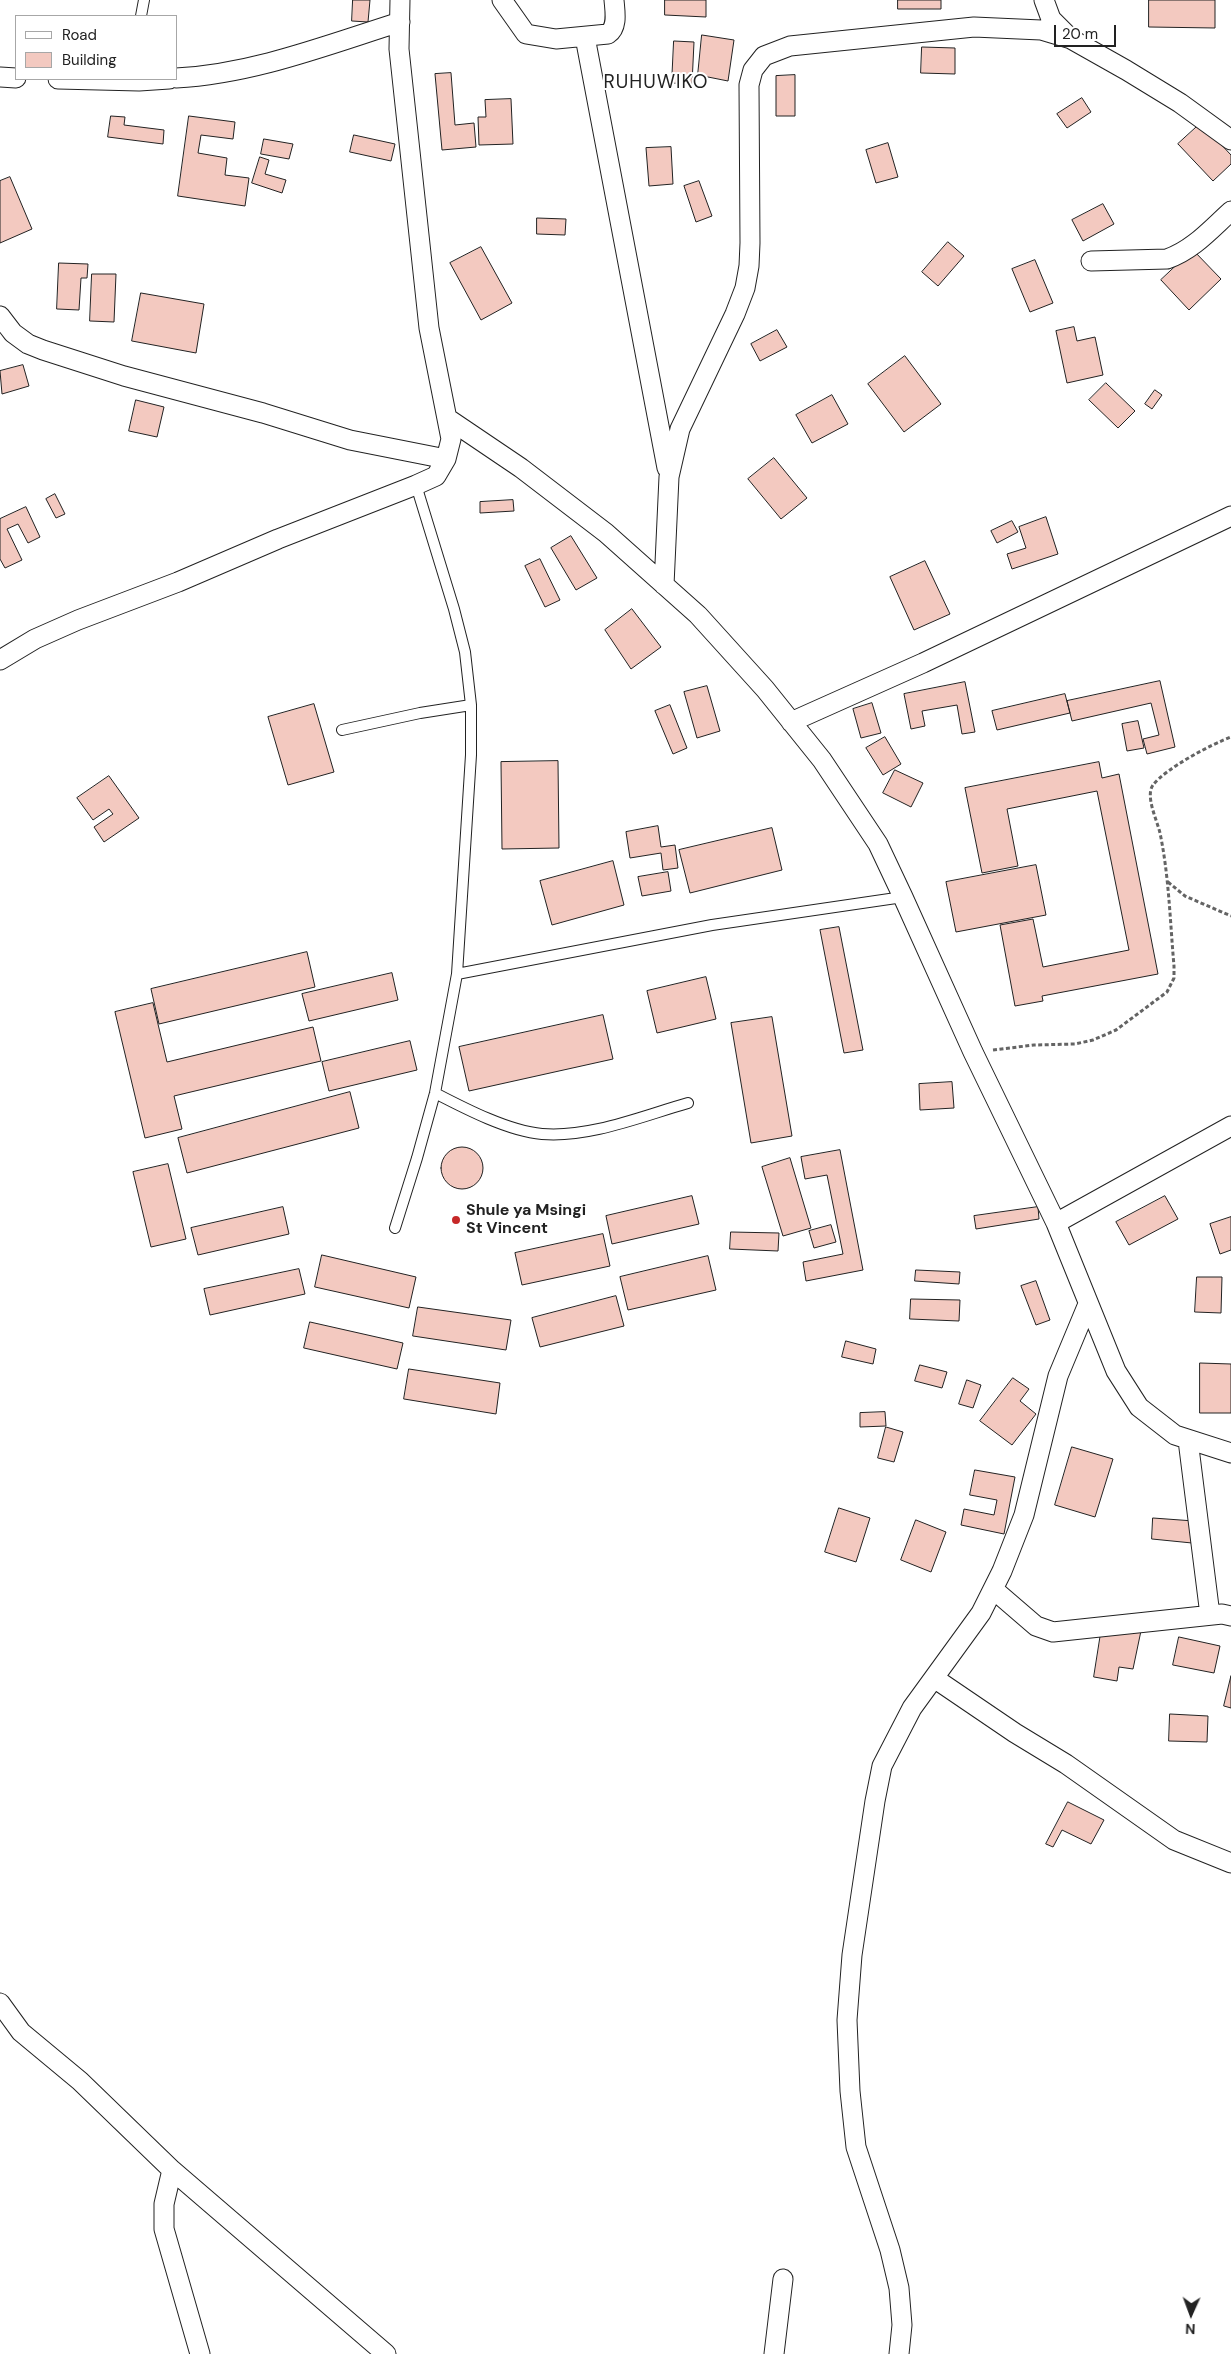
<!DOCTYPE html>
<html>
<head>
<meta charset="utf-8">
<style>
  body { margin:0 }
  #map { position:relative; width:1231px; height:2354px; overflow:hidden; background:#fff; font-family:"DM Sans",sans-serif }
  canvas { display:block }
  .legend { position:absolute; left:15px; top:15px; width:162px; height:65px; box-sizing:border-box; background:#fff; border:1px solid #a7a7a7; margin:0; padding:6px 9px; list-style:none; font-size:15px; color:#222 }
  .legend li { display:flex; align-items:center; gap:10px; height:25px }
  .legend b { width:25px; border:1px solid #a7a7a7 }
  .north { position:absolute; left:1166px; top:2289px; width:50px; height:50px; -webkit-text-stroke:4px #fff; paint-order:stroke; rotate:182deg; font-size:14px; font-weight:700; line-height:20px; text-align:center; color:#222 }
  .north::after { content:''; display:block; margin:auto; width:18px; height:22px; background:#222; clip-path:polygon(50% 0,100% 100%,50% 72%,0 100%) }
  .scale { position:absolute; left:1054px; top:25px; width:62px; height:22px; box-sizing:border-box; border:2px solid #222; border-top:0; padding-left:6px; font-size:15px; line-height:18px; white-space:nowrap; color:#222; -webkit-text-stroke:4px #fff; paint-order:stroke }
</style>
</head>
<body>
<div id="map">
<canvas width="1231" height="2354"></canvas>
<ul class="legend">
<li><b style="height:6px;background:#fff"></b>Road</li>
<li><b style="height:14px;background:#f3c9c0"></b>Building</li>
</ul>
<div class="north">N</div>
<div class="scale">20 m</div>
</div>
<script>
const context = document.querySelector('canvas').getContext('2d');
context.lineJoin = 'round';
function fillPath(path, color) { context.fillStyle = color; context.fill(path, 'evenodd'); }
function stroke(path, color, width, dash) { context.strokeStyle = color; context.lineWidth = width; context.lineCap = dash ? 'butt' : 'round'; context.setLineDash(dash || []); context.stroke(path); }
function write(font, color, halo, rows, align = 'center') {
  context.font = font + ' "DM Sans",sans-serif'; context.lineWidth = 4; context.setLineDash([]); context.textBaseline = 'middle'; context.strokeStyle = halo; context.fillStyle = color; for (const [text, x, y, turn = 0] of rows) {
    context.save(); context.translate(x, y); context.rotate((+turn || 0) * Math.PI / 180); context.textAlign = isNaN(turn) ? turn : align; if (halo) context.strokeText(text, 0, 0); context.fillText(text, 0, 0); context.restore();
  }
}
const building = new Path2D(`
  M353 0H370L368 22 352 21Z
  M665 0H706V17L665 15Z
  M898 0H941V9H898Z
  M1149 0H1215V28L1149 27Z
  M702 35 734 40 728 81 698 75Z
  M674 41 694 42 692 84 672 83Z
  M922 47 955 48V74L921 73Z
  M451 73 455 125 474 123 476 147 442 150 435 74Z
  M795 75V116H776V76Z
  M1082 98 1091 112 1067 128 1057 114Z
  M511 99 513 144 479 145 478 117H486L485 100Z
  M111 116 125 117 124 125 164 130 163 144 108 137Z
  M189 116 235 122 233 139 201 135 198 153 227 158 225 175 249 178 245 206 178 196Z
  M1201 123 1231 155V164L1213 181 1178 144Z
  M354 135 395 144 391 161 350 152Z
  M264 139 293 144 289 159 261 154Z
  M888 143 898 177 876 183 866 150Z
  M671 147 673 184 649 186 646 148Z
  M260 157 269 160 265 174 286 180 282 193 252 183Z
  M10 177 32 229 0 243V181Z
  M699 181 712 216 696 222 684 186Z
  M1103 204 1114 224 1083 241 1072 220Z
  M537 218 566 219 565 235 537 234Z
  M948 242 964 256 938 286 922 272Z
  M481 247 512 303 481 320 450 263Z
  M1193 250 1221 279 1189 310 1161 280Z
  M1035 260 1053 303 1030 312 1012 269Z
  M59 263 88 264 87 278H81L79 310 57 309Z
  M92 274H116L114 322 90 321Z
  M141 293 204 304 196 353 132 341Z
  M1074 327 1077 341 1095 337 1103 375 1067 383 1056 331Z
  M777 330 787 347 760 361 751 344Z
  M905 356 941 404 904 432 868 384Z
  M23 365 29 386 2 394 0 371Z
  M1106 383 1135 411 1118 428 1089 400Z
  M1155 390 1162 395 1152 409 1145 404Z
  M832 395 848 424 812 443 796 415Z
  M136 400 164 407 157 437 129 431Z
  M774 458 807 498 781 519 748 479Z
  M55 494 65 514 56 518 46 499Z
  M513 500 514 511 480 513V502Z
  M26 507 40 537 28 543 18 524 7 529 22 560 5 568 0 559V519Z
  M1046 517 1058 554 1012 569 1007 554 1026 548 1019 527Z
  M1012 521 1018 532 997 543 991 531Z
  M571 536 597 578 576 590 551 548Z
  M540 559 560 600 545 607 525 566Z
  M925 561 950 614 914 630 890 577Z
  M632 609 661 647 631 669 605 630Z
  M1160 681 1175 747 1147 754 1143 739 1159 735 1151 703 1072 721 1067 701Z
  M965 682 975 732 962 734 957 705 922 711 925 726 911 729 904 694Z
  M707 686 720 731 697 738 684 692Z
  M1065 694 1070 713 997 730 992 711Z
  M872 703 881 733 861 738 853 709Z
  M314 704 334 772 288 785 268 717Z
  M670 705 687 748 673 754 655 711Z
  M1138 721 1144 748 1127 751 1122 724Z
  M885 737 901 764 883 775 866 748Z
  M558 761 559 848 502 849 501 762Z
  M1099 762 1102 778 1119 774 1158 974 1042 996 1043 1001 1015 1006 1000 925 1033 919 1043 967 1129 950 1097 791 1007 809 1018 866 982 873 965 788Z
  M895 770 923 783 911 807 883 793Z
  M109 776 139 818 104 842 94 827 113 814 109 809 93 820 77 798Z
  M658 826 661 847 675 845 678 868 663 870 661 853 630 858 626 832Z
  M772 828 782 870 690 893 679 850Z
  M613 861 624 905 552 925 540 881Z
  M1036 865 1046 915 956 932 946 882Z
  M668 872 671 891 642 896 638 877Z
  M839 927 863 1050 844 1053 820 930Z
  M307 952 315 987 159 1024 151 989Z
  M392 973 398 1000 309 1021 302 994Z
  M706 977 716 1019 657 1033 647 991Z
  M153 1003 167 1062 313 1027 321 1061 174 1096 182 1129 145 1138 115 1012Z
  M603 1015 613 1059 469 1091 459 1047Z
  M772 1017 792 1136 751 1143 731 1023Z
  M410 1041 417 1070 329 1091 322 1062Z
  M952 1082 954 1108 920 1110 919 1084Z
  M350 1092 359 1128 187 1173 178 1138Z
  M441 1168a21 21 0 1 1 42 0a21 21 0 1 1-42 0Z
  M840 1150 863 1270 806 1281 803 1262 843 1254 827 1175 805 1179 801 1157Z
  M790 1158 811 1228 783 1236 762 1167Z
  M168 1164 186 1239 151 1247 133 1172Z
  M692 1196 699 1224 612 1244 606 1216Z
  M1165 1196 1178 1219 1129 1245 1116 1222Z
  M283 1207 289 1234 198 1255 191 1228Z
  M1038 1207 1039 1219 976 1229 974 1216Z
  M1231 1217V1250L1220 1254 1210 1224Z
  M831 1225 836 1242 814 1248 809 1231Z
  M731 1232 779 1233 778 1251 730 1249Z
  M603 1234 610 1266 522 1285 515 1253Z
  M322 1255 416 1277 409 1308 315 1287Z
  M708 1256 716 1290 628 1310 620 1277Z
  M299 1269 305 1294 210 1315 204 1289Z
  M916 1270 960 1272 959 1284 915 1281Z
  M1197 1277H1222L1221 1313 1195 1312Z
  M1036 1281 1050 1320 1036 1325 1021 1286Z
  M616 1296 624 1326 540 1347 532 1318Z
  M911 1299 960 1300 959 1321 910 1319Z
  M418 1307 511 1320 506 1350 413 1336Z
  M310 1322 403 1343 397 1369 304 1348Z
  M846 1341 876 1349 873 1364 842 1357Z
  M1200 1363 1231 1364V1413H1200Z
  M920 1365 947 1372 942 1388 915 1381Z
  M409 1369 500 1383 496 1414 404 1399Z
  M1013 1378 1029 1389 1020 1401 1036 1414 1012 1445 980 1421Z
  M967 1380 981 1385 973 1408 959 1404Z
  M885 1412 886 1426 860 1427V1413Z
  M886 1427 903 1432 894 1462 878 1458Z
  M1072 1447 1113 1459 1095 1517 1055 1505Z
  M975 1470 1015 1477 1004 1534 961 1525 964 1509 994 1515 997 1500 970 1495Z
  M839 1508 870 1518 856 1562 825 1552Z
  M1153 1518 1194 1521 1192 1543 1152 1539Z
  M916 1520 946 1532 931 1572 901 1560Z
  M1103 1620 1142 1626 1133 1669 1119 1667 1117 1681 1094 1677Z
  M1179 1637 1220 1646 1214 1673 1173 1665Z
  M1231 1676V1708L1224 1706Z
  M1170 1714 1208 1716 1207 1742 1169 1741Z
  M1068 1802 1104 1820 1091 1844 1062 1830 1053 1847 1046 1844Z`);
fillPath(building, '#f3c9c0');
stroke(building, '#222', 1);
const lane = new Path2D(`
  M141 16 144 0
  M342 730 420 713 471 705
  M457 974 712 925 903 897
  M435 1093C464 1108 508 1131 542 1134 590 1138 642 1116 688 1103
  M395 1228 417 1158 435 1093 457 974 471 755V705L465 652 454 609 416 485`);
const street = new Path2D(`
  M502 0 526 34 556 39 608 34C618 27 615 12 614 0
  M1044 0 1051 19 1070 38
  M585 37 667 468
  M0 77 16 78
  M176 78C253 74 327 45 400 22
  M58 79 139 81 169 79
  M1091 261 1167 259C1193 250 1211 229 1231 211
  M0 316 13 333 28 344 43 350 124 376 263 413 350 440 446 459
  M447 418 521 468 606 533 698 615 765 689 822 760 878 844 903 897 973 1052 1056 1223 1116 1371 1139 1407 1175 1435 1231 1453
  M664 585 669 477 680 429 735 314 745 288 749 266 750 243 749 85 753 70 764 56 790 46 974 27 1041 30 1071 39 1126 70 1180 103 1231 140
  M0 660 35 639 78 620 178 582 278 539 416 485 436 476 446 459 451 439 429 328 399 49 400 0
  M791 722 923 663 1231 516
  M1056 1223 1231 1126
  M1188 1440 1210 1615
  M993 1589 1036 1626 1053 1632 1222 1614 1231 1616
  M934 1678 1015 1733 1066 1764 1174 1840 1231 1863
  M0 2003 21 2032 80 2081 172 2170 386 2354
  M172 2170 164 2204V2229L200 2354
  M774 2354 783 2279
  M899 2354 902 2325 899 2288 890 2250 856 2147 850 2091 847 2020 852 1955 875 1801 882 1766 912 1708 981 1613 1002 1571 1024 1515 1058 1376 1088 1304`);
stroke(lane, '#222', 12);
stroke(street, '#222', 21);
stroke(new Path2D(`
  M1168 882 1185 896 1231 916
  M993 1050 1034 1045 1075 1044 1093 1040 1116 1030 1167 992 1174 978V966C1170 921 1169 876 1160 833 1157 820 1145 796 1153 785 1166 768 1212 744 1231 737`), '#646464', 3, [4, 2.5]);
stroke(lane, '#fff', 10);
stroke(street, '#fff', 19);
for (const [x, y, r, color] of [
  [456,1220,5,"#c62828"]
]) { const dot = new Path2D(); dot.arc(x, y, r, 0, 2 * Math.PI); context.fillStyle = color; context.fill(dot); stroke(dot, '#fff', 2); }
write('bold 16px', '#222', '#fff', [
  ["Shule ya Msingi",466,1211],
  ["St Vincent",466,1229]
], 'left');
context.letterSpacing = '1px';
write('19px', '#222', '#fff', [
  ["RUHUWIKO",656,83]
]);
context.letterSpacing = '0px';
</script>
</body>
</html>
